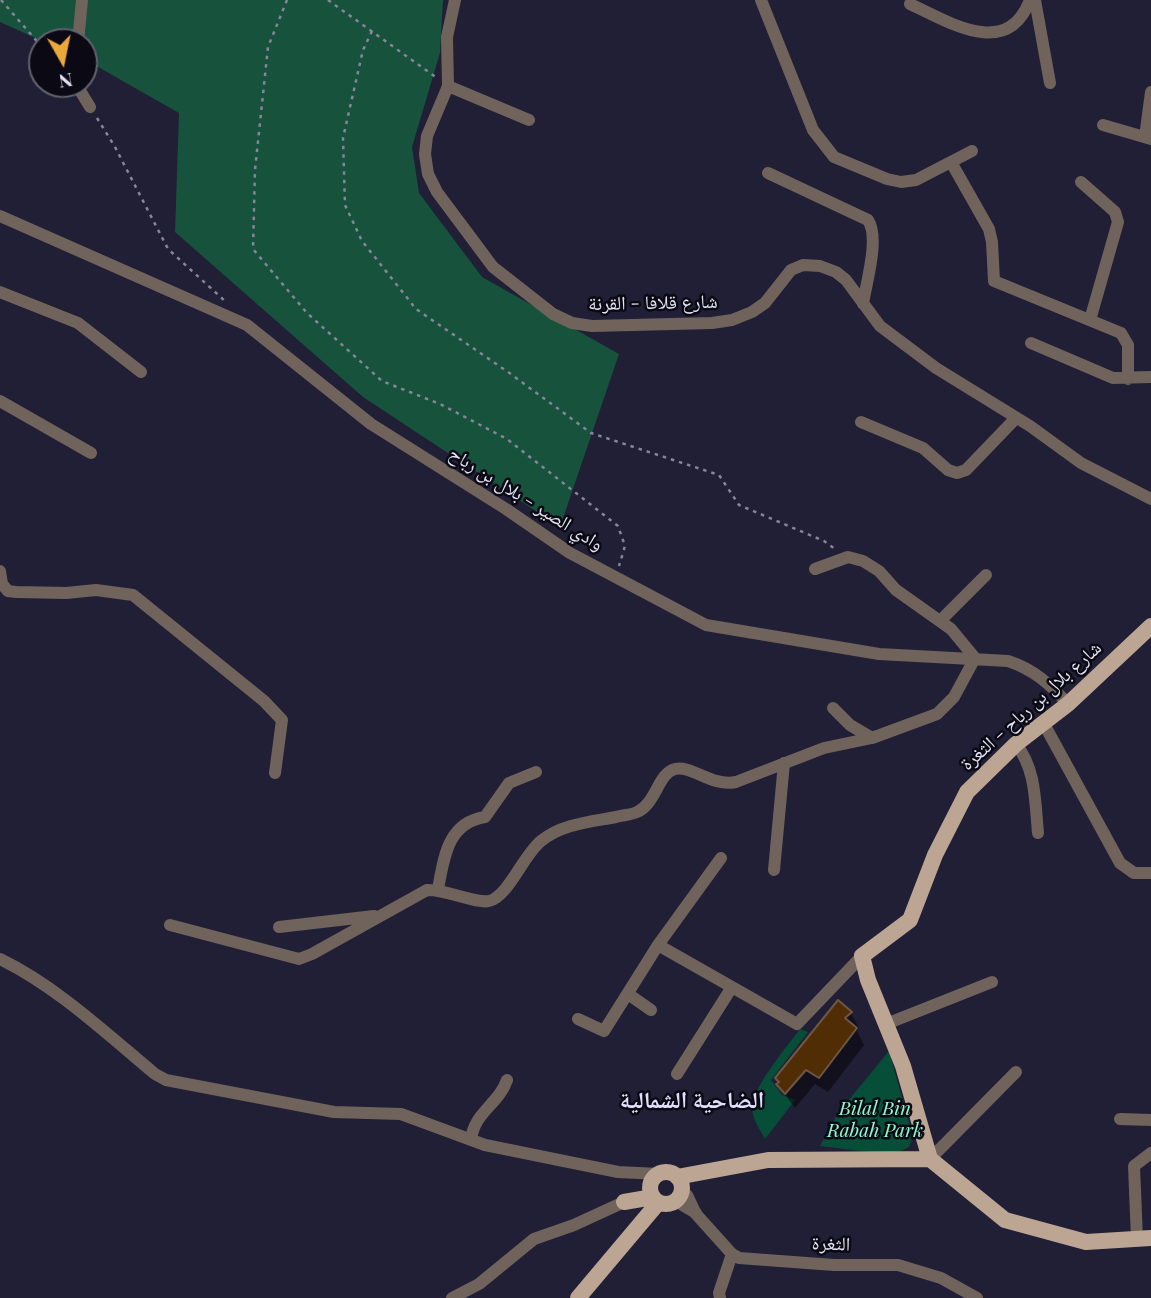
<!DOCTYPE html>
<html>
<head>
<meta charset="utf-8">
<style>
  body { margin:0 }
  #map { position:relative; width:1151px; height:1298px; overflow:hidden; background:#211f36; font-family:"Playfair Display",serif }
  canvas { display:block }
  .north { position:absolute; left:28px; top:28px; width:70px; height:70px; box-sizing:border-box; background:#0b0a14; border:2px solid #62616e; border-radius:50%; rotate:171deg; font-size:19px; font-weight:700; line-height:28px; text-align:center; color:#e4e4f4 }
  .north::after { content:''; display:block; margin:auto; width:24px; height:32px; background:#eda83b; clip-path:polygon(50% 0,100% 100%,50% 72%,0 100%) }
</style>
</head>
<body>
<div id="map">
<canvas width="1151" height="1298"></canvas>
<div class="north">N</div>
</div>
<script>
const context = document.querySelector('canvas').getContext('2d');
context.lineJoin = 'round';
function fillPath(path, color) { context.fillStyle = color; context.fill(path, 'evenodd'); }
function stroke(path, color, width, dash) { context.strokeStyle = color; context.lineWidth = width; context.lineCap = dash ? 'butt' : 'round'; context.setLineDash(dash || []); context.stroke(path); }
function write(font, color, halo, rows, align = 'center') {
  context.font = font + ' "Playfair Display","Noto Naskh Arabic",serif'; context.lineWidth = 5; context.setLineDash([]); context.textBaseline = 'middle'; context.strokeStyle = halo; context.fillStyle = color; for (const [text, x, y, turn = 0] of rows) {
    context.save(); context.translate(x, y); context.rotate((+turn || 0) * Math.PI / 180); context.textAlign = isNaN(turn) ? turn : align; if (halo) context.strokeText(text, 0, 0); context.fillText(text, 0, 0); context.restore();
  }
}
fillPath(new Path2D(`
  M800 1029 808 1032 771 1080 782 1095 795 1100 765 1139C760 1130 753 1120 752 1109 751 1089 788 1045 800 1029Z
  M889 1051 910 1127 912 1138 909 1147 893 1155 820 1146 838 1113Z`), '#064e37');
fillPath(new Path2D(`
  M0 0H443L440 53 412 147 419 193 482 277 619 354 560 527 363 397 175 232 179 113 84 59V42H44L0 22Z`), '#16523c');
fillPath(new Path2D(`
  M838 1003 851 1013 859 1028 857 1031 864 1045 828 1092 815 1084 795 1108 778 1085Z`), '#0007');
const building = new Path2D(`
  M838 1000 852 1012 845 1018 857 1028 819 1078 806 1070 785 1094 776 1084 779 1082 775 1078Z`);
fillPath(building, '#502d05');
stroke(building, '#6e5742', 2);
stroke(new Path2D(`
  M1 0 42 47
  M287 0 268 47 255 170 253 249 307 313 382 381 440 404 507 439 618 526 625 546 619 566
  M328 0 437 78
  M372 31 363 50 343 138 345 205 362 241 416 309 508 372 591 433 719 475 739 505 824 541 835 549
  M97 118 115 147 168 249 226 302`), '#868599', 2.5, [3.5, 5]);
stroke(new Path2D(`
  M455 0 447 37 448 86 427 136 425 154 428 174 437 192 493 267 553 314 572 323 592 326 712 323 732 320 752 312 765 303 791 270 803 265 820 266 836 272 846 280 880 326 936 368 1030 426 1081 463 1151 499
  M761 0 813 130 834 157 887 179 901 182 916 180 972 151
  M1035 0 1050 83
  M910 4C949 22 1007 60 1030 0
  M78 42 82 0
  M76 84 90 107
  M448 86 529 120
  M1103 125 1151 139
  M1145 137 1151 92
  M951 162 989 229 992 242 994 281 1121 333 1128 345V379
  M768 173 868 220C880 238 866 283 863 304
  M1081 182 1115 212 1118 222 1090 320
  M0 216 247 325 371 424 506 509 570 553 706 625 879 654 1008 661C1033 669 1050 684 1068 704
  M0 292 78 323 141 372
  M1031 343 1113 378 1151 377
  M0 401 91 453
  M861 422 923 448 948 470 957 473 966 470 1016 418
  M0 571 2 584 8 591 16 592 66 593 96 590 133 595 264 701 282 720 275 773
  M940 621 986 575
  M833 708 850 725 872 738
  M1044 724 1120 863 1134 873H1151
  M1016 744C1036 769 1035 802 1038 833
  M774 870 784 763
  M438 889C444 858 447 823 485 817L509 783 536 772
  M170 925 299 959 312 954 427 890C445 889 476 904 489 901 508 897 524 854 541 841 562 824 590 822 616 817 623 815 631 815 637 812 656 804 658 773 675 769 692 765 711 787 736 782L824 748 872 738 937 714 954 697 975 658 951 629 896 590 879 571 863 561 848 557 815 569
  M279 927 374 916
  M658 945 721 858
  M0 959C56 986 107 1034 155 1074L166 1080 334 1112 401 1114 485 1145 618 1172 659 1174
  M628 994 651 1010
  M578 1019 604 1031 658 945 797 1024 862 956
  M886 1024 992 982
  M677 1074 732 987
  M1120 1119 1151 1120
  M471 1140C474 1112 499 1104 507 1080
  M930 1159 1016 1072
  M681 1192 687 1195 696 1214 732 1254 739 1258 834 1265H898L941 1278 977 1298
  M676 1201 696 1213
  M1137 1239 1134 1166 1151 1153
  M452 1298 479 1284 534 1239 574 1225 624 1202
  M720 1298 719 1293 732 1254`), '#6f635b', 12);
stroke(new Path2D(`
  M930 1159 903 1066 868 980 862 956 910 920 935 855 967 792 1016 744 1068 704 1151 626
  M930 1159 1005 1220 1086 1242 1151 1238
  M650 1188a16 16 0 1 1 32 0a16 16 0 1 1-32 0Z
  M677 1177 768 1160 930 1159
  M624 1202 653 1197
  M578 1298 658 1203`), '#bda594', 16);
write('19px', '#e4e4f4', '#0b0a14', [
  ["شارع قلافا - القرنة",653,303,-1],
  ["وادي الصير - بلال بن رباح",526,499,32],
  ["شارع بلال بن رباح - الثغرة",1031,706,-42],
  ["الثغرة",831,1244,2]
]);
write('italic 19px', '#8ffacc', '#0b0a14', [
  ["Bilal Bin",875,1109],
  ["Rabah Park",875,1131]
]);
write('bold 23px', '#dfdefe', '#0b0a14', [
  ["الضاحية الشمالية",692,1101]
]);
</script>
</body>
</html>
